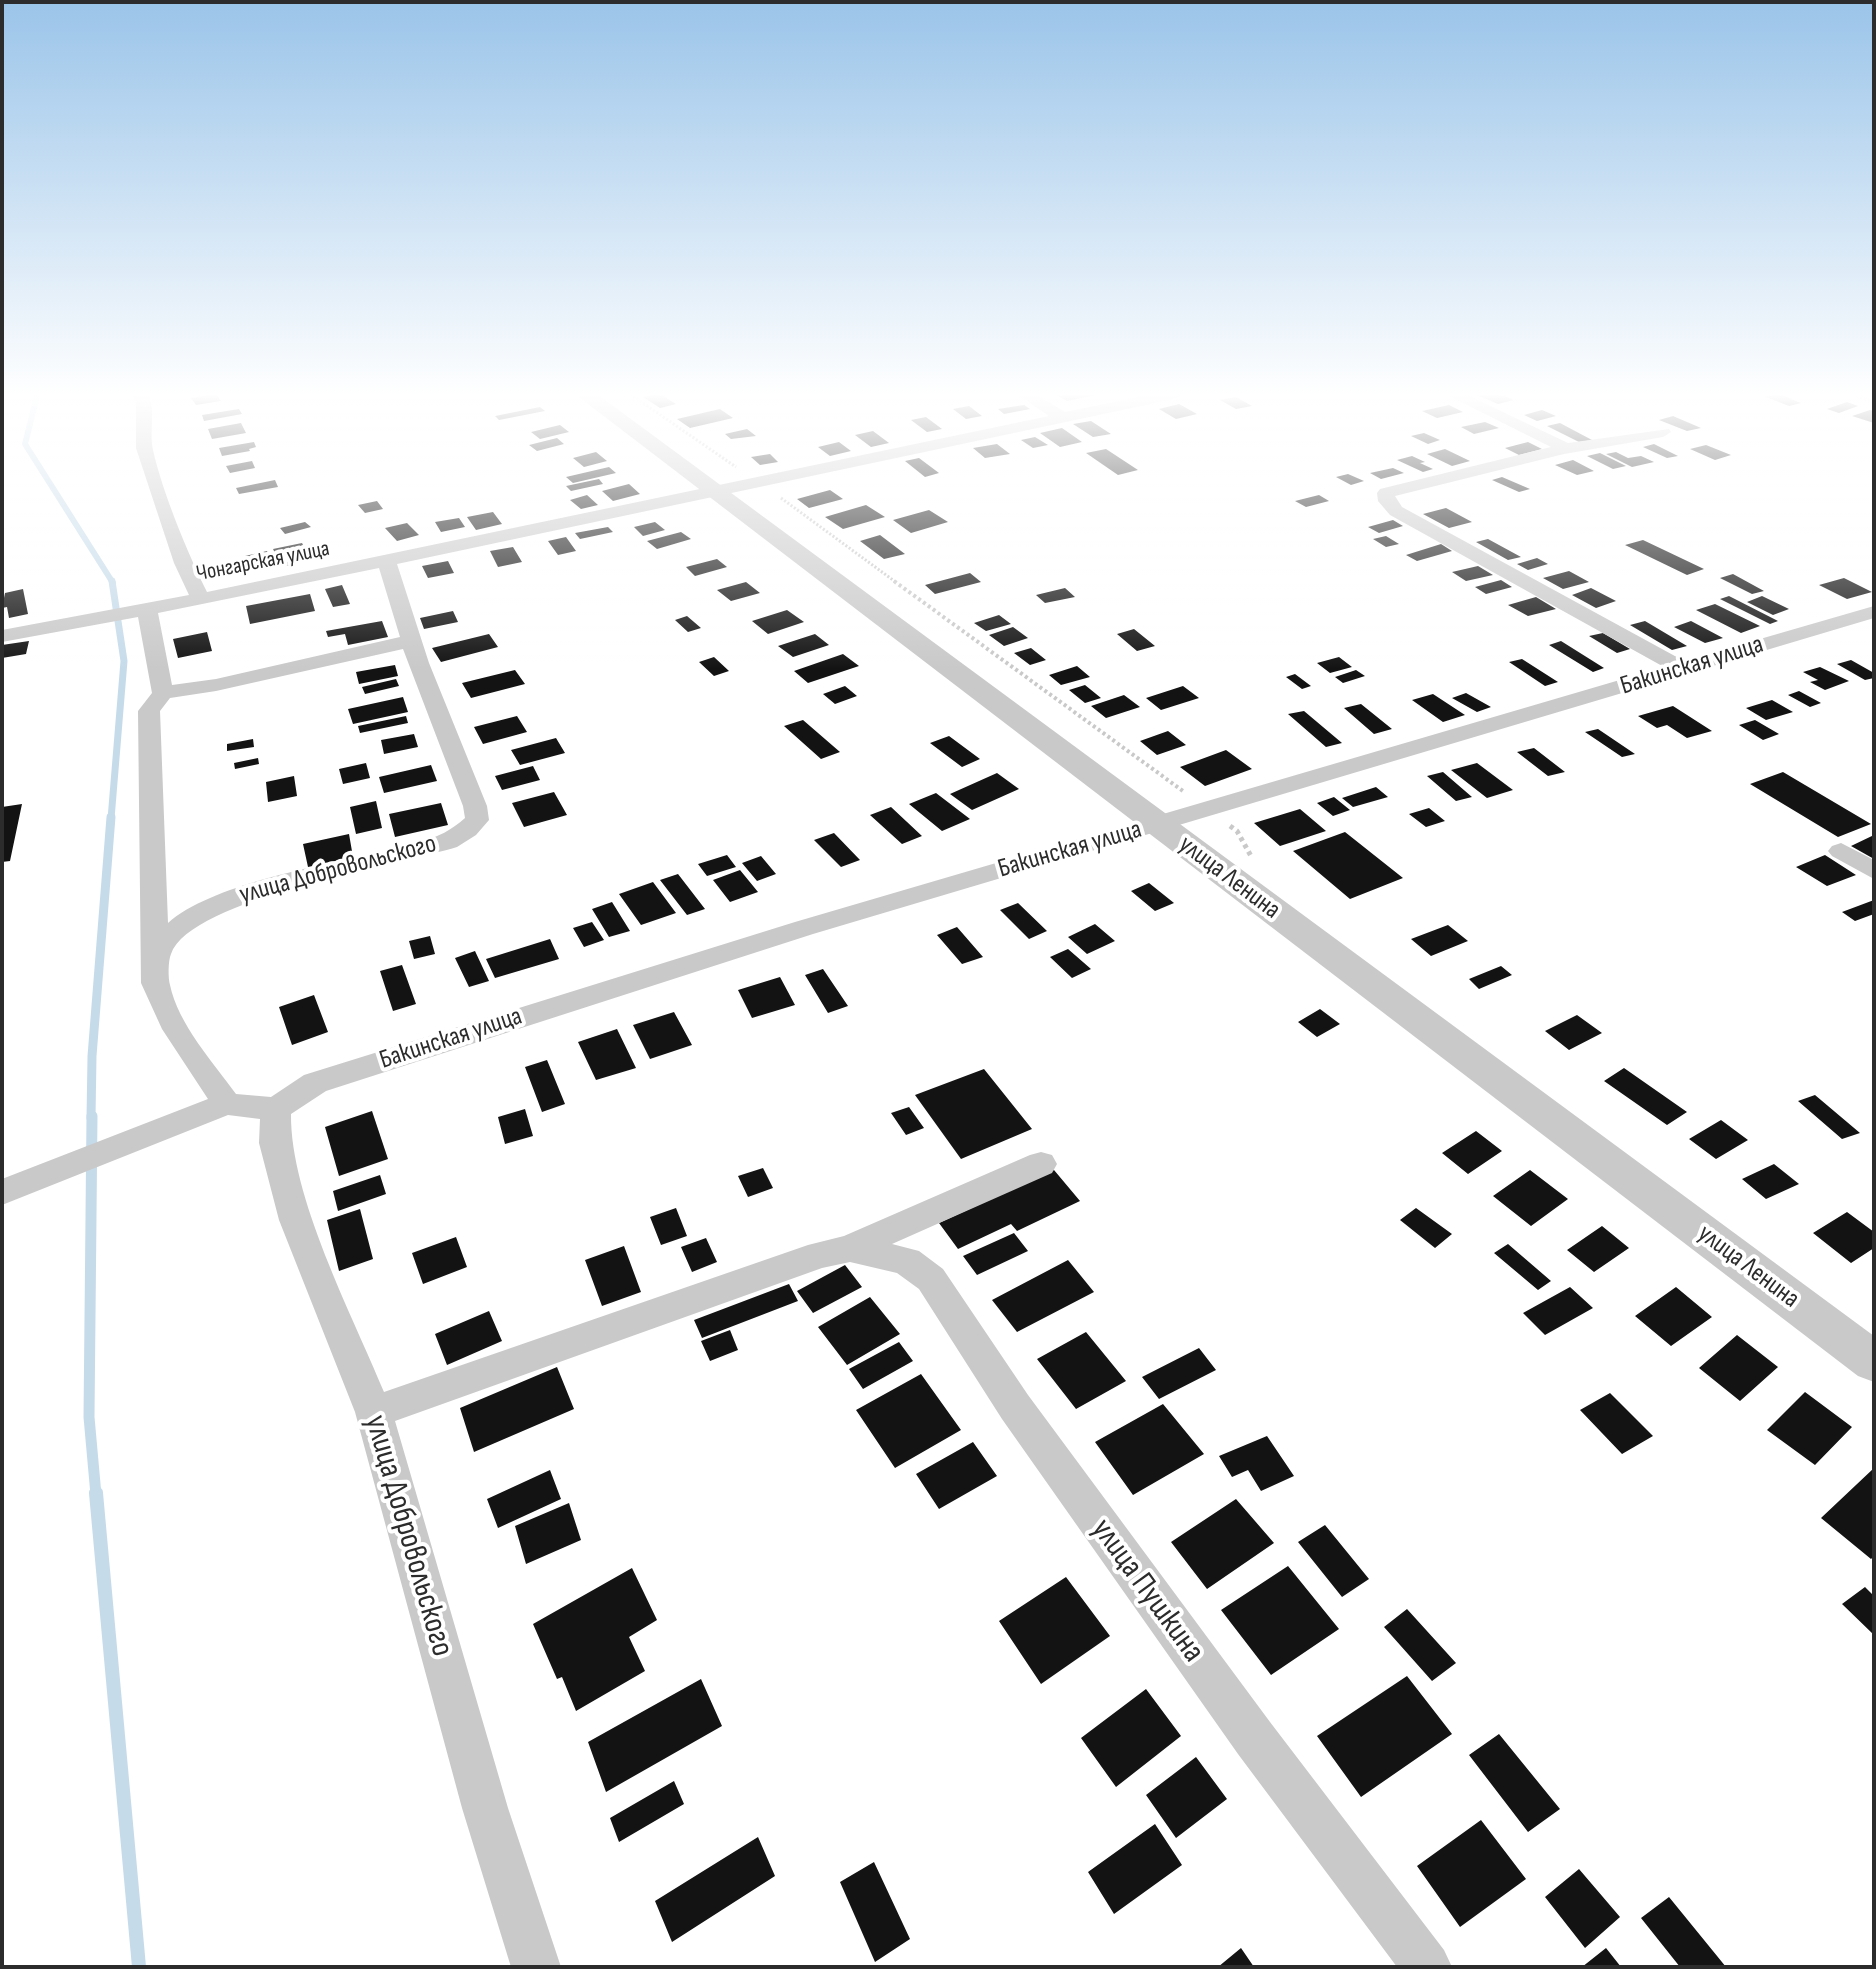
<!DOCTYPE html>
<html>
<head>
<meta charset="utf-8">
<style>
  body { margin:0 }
  #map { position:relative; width:1876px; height:1969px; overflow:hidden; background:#fff; font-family:"Sofia Sans Condensed",sans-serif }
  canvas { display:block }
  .frame { position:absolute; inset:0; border:4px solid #2c2c2c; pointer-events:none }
</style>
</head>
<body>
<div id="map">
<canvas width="1876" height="1969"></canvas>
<div class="frame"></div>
</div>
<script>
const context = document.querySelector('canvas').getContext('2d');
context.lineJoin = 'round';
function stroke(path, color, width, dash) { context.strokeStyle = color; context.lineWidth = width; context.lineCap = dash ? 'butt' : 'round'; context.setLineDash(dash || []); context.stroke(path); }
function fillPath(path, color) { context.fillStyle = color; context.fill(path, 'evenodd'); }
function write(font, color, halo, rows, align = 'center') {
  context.font = font + ' "Sofia Sans Condensed",sans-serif'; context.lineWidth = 8; context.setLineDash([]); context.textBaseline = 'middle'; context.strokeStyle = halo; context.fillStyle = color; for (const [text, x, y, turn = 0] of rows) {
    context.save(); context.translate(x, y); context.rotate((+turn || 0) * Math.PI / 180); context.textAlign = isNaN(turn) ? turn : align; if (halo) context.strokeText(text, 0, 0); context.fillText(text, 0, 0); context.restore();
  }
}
stroke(new Path2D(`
  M34 394 37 396 25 444 113 583`), '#c6dbea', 6);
stroke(new Path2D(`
  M111 819 124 661 112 581`), '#c6dbea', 7);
stroke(new Path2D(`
  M91 1118 92 1056 111 817`), '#c6dbea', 9);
stroke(new Path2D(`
  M92 1116 89 1417 96 1495`), '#c6dbea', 11);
stroke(new Path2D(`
  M96 1493 139 1967`), '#c6dbea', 14);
fillPath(new Path2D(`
  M216 394 221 401 196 405 191 398Z
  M660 394 676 404 660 408 643 397Z
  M1055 394H1095L1096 395 1067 401Z
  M1474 394 1504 396 1514 400 1498 404Z
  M1779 394 1801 403 1789 406 1766 397Z
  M1236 397 1252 406 1236 409 1220 400Z
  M1847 402 1858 406 1839 413 1827 409Z
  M1179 404 1197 414 1176 419 1159 409Z
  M1024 405 1030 409 1004 414 998 409Z
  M1449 405 1463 412 1437 418 1422 411Z
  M969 406 982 416 966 419 953 409Z
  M540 407 545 411 499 420 495 416Z
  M239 409 242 414 204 421 202 415Z
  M720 409 733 418 690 428 677 419Z
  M1542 410 1556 416 1537 421 1524 415Z
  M1870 410 1874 411V423L1852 416Z
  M1673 416 1701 428 1687 431 1659 420Z
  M926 417 942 429 927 432 911 420Z
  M1091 421 1111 434 1093 437 1073 424Z
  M1485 422 1499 428 1474 434 1461 427Z
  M241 423 246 433 212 439 208 429Z
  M1560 423 1592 440 1579 442 1547 426Z
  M560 425 569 432 540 439 531 432Z
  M1062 428 1082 442 1060 447 1040 433Z
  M747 429 756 436 731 439 725 434Z
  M873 431 889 443 871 447 855 435Z
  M1424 433 1440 440 1428 444 1411 436Z
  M1035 437 1048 445 1033 448 1021 440Z
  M557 438 564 444 537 451 529 445Z
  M254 442 256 447 249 449 250 451 222 456 219 448Z
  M839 442 851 451 830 456 818 447Z
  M1528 442 1542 449 1519 455 1505 448Z
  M997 444 1010 454 985 458 973 448Z
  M1654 444 1678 456 1667 458 1643 447Z
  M1706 445 1731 455 1715 460 1690 449Z
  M1106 449 1138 470 1118 475 1086 453Z
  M1445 449 1470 461 1452 466 1427 454Z
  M596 452 607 461 584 467 573 458Z
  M1616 452 1628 458 1641 456 1654 462 1632 467 1606 454Z
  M1600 453 1626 466 1613 469 1587 456Z
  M770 454 778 462 760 465 751 457Z
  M1412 456 1425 462 1420 463 1433 469 1423 472 1397 460Z
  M919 458 939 473 925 477 905 461Z
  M1573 460 1594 471 1577 475 1555 465Z
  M252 461 255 468 230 473 226 466Z
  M609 467 616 473 573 483 566 477Z
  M1393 468 1404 473 1381 479 1370 473Z
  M1348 474 1364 481 1351 485 1336 477Z
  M1502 477 1530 489 1519 492 1492 480Z
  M599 479 603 484 571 491 566 486Z
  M275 480 278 487 239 494 236 488Z
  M629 484 640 494 613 501 602 491Z
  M830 490 843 499 809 508 797 499Z
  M587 495 598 505 581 509 570 500Z
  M1319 495 1329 501 1306 507 1295 501Z
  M377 501 383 509 365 513 358 505Z
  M866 505 885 517 843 529 825 517Z
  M1446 508 1472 522 1449 528 1423 514Z
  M929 510 948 522 911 533 893 520Z
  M493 512 502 524 476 530 467 517Z
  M459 518 465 527 441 532 435 522Z
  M1393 520 1403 526 1379 533 1368 527Z
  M305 522 311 527 285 534 280 528Z
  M655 522 665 530 643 536 634 527Z
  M407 523 419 535 397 541 385 528Z
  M608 527 613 532 580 539 575 533Z
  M681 532 691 539 657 549 647 541Z
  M880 535 905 554 884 559 860 541Z
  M1386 536 1399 544 1386 547 1373 539Z
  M566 537 576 551 558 555 548 541Z
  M1488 539 1521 557 1508 560 1476 542Z
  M1643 540 1704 569 1687 575 1625 545Z
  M302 543 311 560 282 567 273 549Z
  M1441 544 1452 551 1417 561 1406 555Z
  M513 547 522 562 498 567 490 551Z
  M267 551 273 562 250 567 245 556Z
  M1537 558 1548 564 1528 570 1517 564Z
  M717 559 727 567 695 576 686 567Z
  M448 561 454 573 428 578 422 566Z
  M1478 566 1493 575 1466 581 1452 572Z
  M1569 571 1589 582 1563 589 1543 578Z
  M970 573 981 582 935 594 925 585Z
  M1733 574 1764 591 1752 594 1720 578Z
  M1844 578 1872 592 1847 599 1819 585Z
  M1501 580 1512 587 1486 594 1475 587Z
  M746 582 760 593 731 601 717 590Z
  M342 585 350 604 333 607 325 589Z
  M1065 588 1075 597 1045 603 1036 595Z
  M1591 588 1616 601 1596 608 1572 595Z
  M23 589 28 614 9 618 7 607 2 608 5 593Z
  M310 594 315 611 250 624 246 606Z
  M1729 596 1778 621 1770 624 1720 599Z
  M1762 596 1789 609 1773 615 1747 602Z
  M1536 597 1556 609 1528 616 1508 605Z
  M1715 604 1760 626 1741 633 1696 610Z
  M787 610 804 622 768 634 752 621Z
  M453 611 458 622 424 629 420 618Z
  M999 615 1011 624 986 631 974 623Z
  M687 616 701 628 688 632 675 620Z
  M382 621 388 637 348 645 345 634 328 637 326 631Z
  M1645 621 1687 646 1672 650 1630 625Z
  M1691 621 1723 638 1705 643 1674 627Z
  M1013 627 1028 638 1004 646 989 635Z
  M1134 629 1155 646 1137 651 1117 634Z
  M207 632 212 651 178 658 173 639Z
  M1603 633 1630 649 1617 653 1589 636Z
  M489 634 498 647 441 662 432 648Z
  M815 634 829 645 793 657 778 646Z
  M29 641 26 654 2 658V645Z
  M1561 641 1604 668 1593 672 1549 645Z
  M1031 648 1046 660 1030 665 1014 653Z
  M843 654 859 666 808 683 794 671Z
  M714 657 729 671 714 676 699 662Z
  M1339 657 1352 667 1330 673 1317 663Z
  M1522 659 1558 682 1545 686 1509 662Z
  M1851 660 1874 673V678L1865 680 1837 664Z
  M395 665 398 676 359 684 356 672Z
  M1077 666 1090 677 1061 685 1049 675Z
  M1820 667 1849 681 1825 690 1810 682 1818 680 1803 672Z
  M515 670 525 684 471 698 462 683Z
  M1356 670 1365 676 1343 683 1335 677Z
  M1295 674 1311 686 1302 689 1286 677Z
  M396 679 399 686 365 694 362 687Z
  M1085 685 1101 698 1085 703 1069 690Z
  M845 686 857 696 835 704 823 694Z
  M1183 686 1199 698 1161 710 1146 698Z
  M1799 691 1821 703 1810 707 1788 695Z
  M1466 693 1491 707 1477 712 1452 698Z
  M1433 694 1465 715 1443 722 1412 700Z
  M1124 695 1140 707 1106 718 1091 706Z
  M403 697 408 712 353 724 348 709Z
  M1772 700 1793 712 1766 720 1746 708Z
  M1361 704 1392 729 1374 734 1344 708Z
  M1673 706 1712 731 1687 738 1667 725 1657 728 1638 716Z
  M1304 711 1342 743 1326 747 1288 714Z
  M406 716 408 723 360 733 358 726Z
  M517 716 527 732 483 744 474 727Z
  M803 720 840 752 821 759 784 726Z
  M1755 720 1779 734 1763 740 1739 725Z
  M1598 729 1635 754 1622 757 1585 732Z
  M1168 731 1186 745 1157 755 1140 741Z
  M414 734 418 747 384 754 381 740Z
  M949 736 980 759 962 767 930 743Z
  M556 738 565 753 520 765 511 750Z
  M253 739 254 747 227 751V744Z
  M1534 748 1565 772 1548 776 1517 752Z
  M1226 750 1252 769 1205 786 1180 767Z
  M258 758 259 764 235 769 234 763Z
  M366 763 370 778 343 784 339 769Z
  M1477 763 1513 790 1487 798 1451 770Z
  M431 765 437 781 384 793 379 777Z
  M533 766 540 780 502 790 495 776Z
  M1443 772 1472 797 1456 801 1427 776Z
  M1783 772 1871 824 1838 837 1750 784Z
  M997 773 1019 789 972 810 950 794Z
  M294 776 297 796 268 802 266 782Z
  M1376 787 1388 797 1353 807 1342 798Z
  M554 792 567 815 524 827 512 803Z
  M936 793 970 819 942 831 909 804Z
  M1334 797 1350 810 1333 816 1317 803Z
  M376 801 382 828 356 834 350 807Z
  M441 803 448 825 395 837 389 814Z
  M22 804 10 861 2 862V807Z
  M891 807 922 836 902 844 870 815Z
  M1429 808 1445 821 1426 827 1409 814Z
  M1300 809 1326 831 1280 846 1254 823Z
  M1345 832 1403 878 1350 899 1293 851Z
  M834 833 860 860 841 867 814 840Z
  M349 834 353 857 308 867 303 844Z
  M1874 835V859L1851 846Z
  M727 855 736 867 707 876 698 864Z
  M1825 855 1856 875 1827 886 1796 867Z
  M761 856 776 874 757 881 742 863Z
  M740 870 758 892 730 902 713 880Z
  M678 874 705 909 687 915 660 880Z
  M653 882 676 913 641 925 619 894Z
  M1149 883 1174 903 1155 911 1131 891Z
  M1874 900V914L1855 921 1842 912Z
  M612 902 630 931 609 937 592 909Z
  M1018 903 1047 931 1029 939 1000 910Z
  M592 922 604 940 584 947 573 928Z
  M1095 924 1115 941 1087 954 1068 937Z
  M1448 925 1468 941 1431 956 1411 939Z
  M957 927 983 957 962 964 937 935Z
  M430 936 435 954 414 959 409 941Z
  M550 939 559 959 495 978 486 959Z
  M1068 949 1091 969 1072 978 1050 957Z
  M475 951 489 981 469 987 455 958Z
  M402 965 416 1004 393 1011 380 971Z
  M1501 966 1512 975 1479 989 1469 979Z
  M823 969 848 1006 828 1013 805 975Z
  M780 977 795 1005 752 1018 738 990Z
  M314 995 328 1032 292 1045 279 1007Z
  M1320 1009 1340 1024 1317 1037 1298 1022Z
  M674 1012 692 1045 650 1059 633 1025Z
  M1577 1015 1602 1033 1569 1050 1545 1031Z
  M617 1029 636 1068 596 1080 578 1042Z
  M547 1060 565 1104 542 1112 525 1067Z
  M1624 1068 1687 1112 1667 1125 1604 1081Z
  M984 1069 1032 1129 961 1159 915 1095Z
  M1815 1095 1860 1133 1842 1139 1798 1101Z
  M909 1107 924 1128 906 1135 891 1113Z
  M525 1109 533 1136 505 1144 498 1117Z
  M372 1111 388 1159 339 1176 325 1127Z
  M1721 1120 1748 1140 1716 1159 1689 1139Z
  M1476 1131 1502 1151 1468 1174 1442 1153Z
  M1774 1164 1799 1184 1766 1199 1742 1179Z
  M763 1168 773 1188 748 1197 738 1176Z
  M1054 1170 1080 1201 1017 1231 1011 1224 958 1249 939 1223Z
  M1530 1170 1568 1199 1531 1226 1493 1196Z
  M380 1175 386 1194 338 1211 333 1191Z
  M676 1208 687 1236 661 1245 650 1217Z
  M1416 1208 1452 1234 1435 1248 1400 1220Z
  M360 1209 373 1259 339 1271 327 1220Z
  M1847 1212 1874 1232V1248L1851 1263 1813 1233Z
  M1602 1226 1629 1248 1594 1272 1567 1250Z
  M1014 1233 1028 1251 977 1275 963 1256Z
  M456 1237 467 1267 423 1284 412 1253Z
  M706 1238 717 1262 692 1272 681 1247Z
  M1508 1244 1551 1281 1538 1290 1494 1253Z
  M624 1246 641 1292 602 1306 585 1260Z
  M1068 1260 1094 1292 1017 1332 992 1300Z
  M845 1265 862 1287 813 1313 797 1291Z
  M789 1284 798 1301 702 1338 694 1320Z
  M1570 1287 1593 1308 1545 1335 1523 1313Z
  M1676 1287 1712 1317 1671 1346 1635 1316Z
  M870 1297 900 1334 847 1365 818 1327Z
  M489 1311 502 1341 447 1365 435 1334Z
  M730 1330 738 1350 710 1361 701 1341Z
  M1086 1332 1126 1381 1076 1409 1037 1359Z
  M1737 1335 1778 1367 1740 1401 1699 1368Z
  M899 1342 913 1361 863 1389 849 1369Z
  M1199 1348 1216 1370 1159 1399 1142 1377Z
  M557 1367 574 1409 474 1452 460 1408Z
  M921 1374 961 1430 895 1468 856 1410Z
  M1805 1392 1852 1427 1815 1465 1767 1430Z
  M1610 1393 1653 1436 1622 1454 1580 1410Z
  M1163 1404 1204 1454 1133 1495 1095 1442Z
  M1267 1436 1294 1476 1261 1491 1248 1470 1232 1477 1219 1456Z
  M973 1442 997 1476 939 1509 916 1474Z
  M1874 1468V1556L1871 1559 1821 1518Z
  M550 1470 561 1499 498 1528 487 1499Z
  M1236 1499 1274 1543 1207 1589 1171 1542Z
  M569 1503 581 1540 526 1564 515 1526Z
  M1325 1525 1369 1579 1342 1597 1298 1542Z
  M1288 1566 1339 1629 1271 1675 1221 1610Z
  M632 1568 657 1620 629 1637 645 1671 576 1711 562 1677 557 1679 533 1624Z
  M1066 1577 1110 1636 1041 1684 999 1621Z
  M1865 1587 1874 1596V1635L1842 1604Z
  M1407 1609 1456 1663 1432 1681 1384 1627Z
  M1407 1676 1452 1734 1361 1797 1317 1736Z
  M701 1679 722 1726 606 1792 588 1742Z
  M1146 1689 1181 1736 1116 1787 1081 1738Z
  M1499 1734 1560 1809 1528 1832 1469 1755Z
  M1196 1757 1227 1799 1176 1838 1146 1795Z
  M674 1781 684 1804 619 1842 610 1818Z
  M1481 1820 1526 1879 1460 1927 1417 1866Z
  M1155 1824 1182 1865 1114 1914 1088 1872Z
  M758 1837 775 1876 672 1942 655 1901Z
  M874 1862 910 1939 875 1962 840 1882Z
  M1579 1869 1620 1917 1585 1948 1545 1897Z
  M1669 1897 1726 1967H1680L1641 1918Z
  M1241 1948 1254 1967H1218Z
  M1606 1948 1621 1967H1582Z`), '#131313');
stroke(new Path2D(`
  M630 394 736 467
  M1849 394 1874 402
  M781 498 897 583`), '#c9c9c9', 3, [2, 2]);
stroke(new Path2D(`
  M894 581 1183 791`), '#c9c9c9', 4, [3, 3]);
stroke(new Path2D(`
  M1230 826 1237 831 1251 856`), '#c9c9c9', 5, [4, 4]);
fillPath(new Path2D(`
  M132 394H148C156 411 149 431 153 450 162 491 188 554 207 592L1049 416 1017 394H1035L1065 412 1153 394H1182L1174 399 397 564 429 663 487 806 489 820 476 835 457 847C401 864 190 899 171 954 168 961 168 978 170 985 178 1024 213 1062 236 1094L271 1097 304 1075 795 922 1664 667 1390 515 1378 501 1377 493 1380 489 1551 447 1445 394H1465L1568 443 1669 429 1671 432 1663 437 1564 454 1395 496 1402 507 1684 661 1874 606V618L813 934 326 1091 291 1114C290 1197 352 1314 384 1392L808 1245 844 1236 1030 1155 1041 1152 1052 1155 1057 1164 1052 1173 892 1244 919 1251 943 1269 1028 1395 1270 1722 1444 1950 1452 1967H1397L1238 1754 1002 1419 919 1289 897 1273 850 1262 822 1268 395 1421 508 1808 561 1967H511L462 1808 355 1412 279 1220 259 1143 260 1119 228 1115 2 1205V1179L208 1099 162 1029 141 983 138 711 152 693 138 617 2 642V630L189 595 174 563 136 448V402ZM379 568 400 637 216 679 172 685 158 613ZM403 649 463 806 465 818C439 842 406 846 373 854 317 866 211 885 168 923L160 711 170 698 216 691Z
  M1841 843 1874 860V879L1832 856 1828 851 1832 846Z`), '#c9c9c9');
fillPath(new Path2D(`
  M575 394H597L1874 1336V1382L1858 1376Z`), '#c9c9c9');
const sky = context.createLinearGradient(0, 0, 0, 669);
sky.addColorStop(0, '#9ac4e9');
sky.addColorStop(0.59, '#fff');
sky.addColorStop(1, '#ffffff00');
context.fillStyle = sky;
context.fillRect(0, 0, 1876, 669);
write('22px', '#2c2c2c', '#fff', [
  ["Чонгарская улица",263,562,-11]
]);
write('26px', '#2c2c2c', '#fff', [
  ["Бакинская улица",1692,666,-17],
  ["Бакинская улица",1070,850,-16],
  ["улица Добровольского",338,870,-15],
  ["улица Ленина",1229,878,37],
  ["Бакинская улица",451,1039,-18],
  ["улица Ленина",1748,1267,37]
]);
write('32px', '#2c2c2c', '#fff', [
  ["улица Добровольского",408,1536,74],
  ["улица Пушкина",1147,1591,54]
]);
</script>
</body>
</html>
